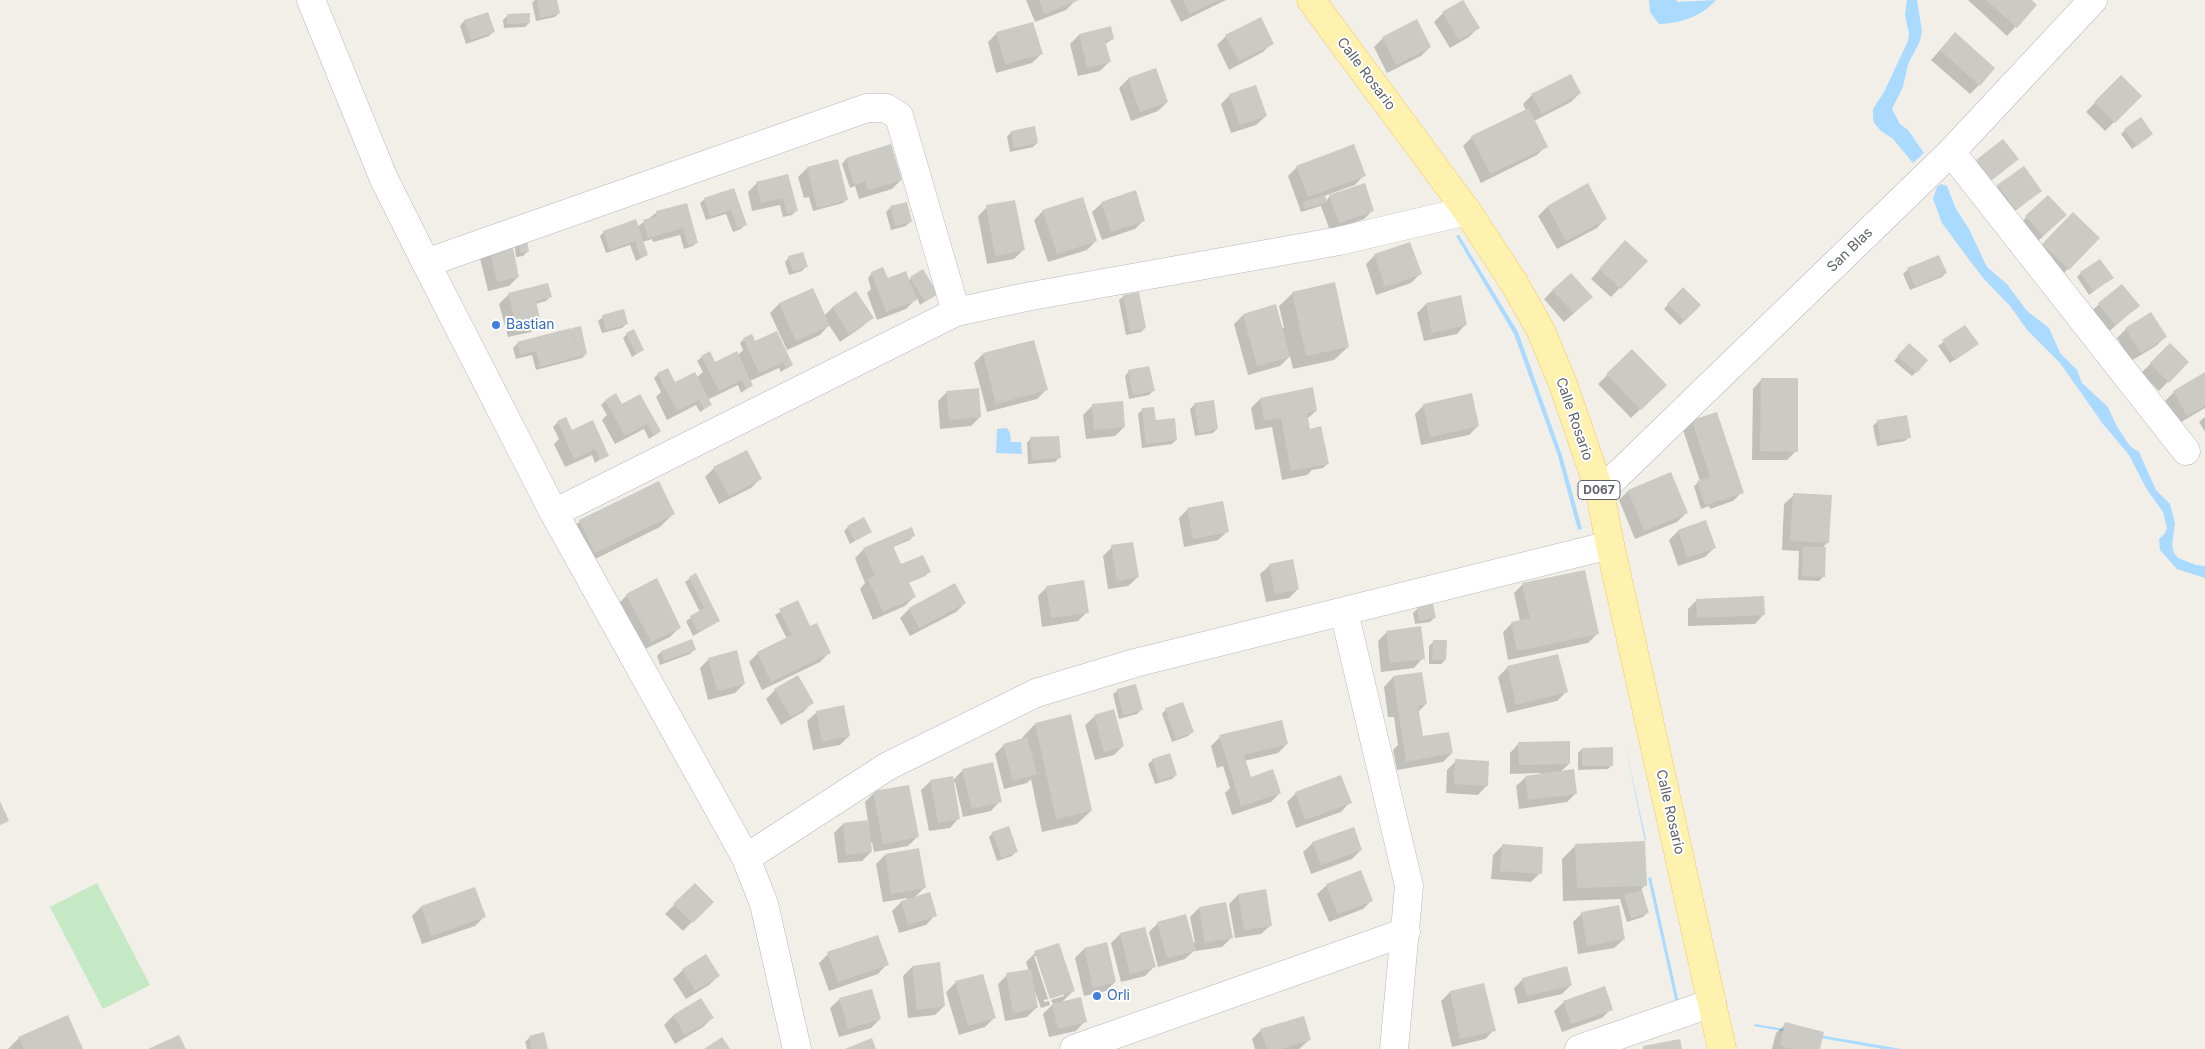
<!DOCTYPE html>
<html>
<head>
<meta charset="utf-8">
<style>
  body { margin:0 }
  canvas { display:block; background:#f1efe8 }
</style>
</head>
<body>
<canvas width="2205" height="1049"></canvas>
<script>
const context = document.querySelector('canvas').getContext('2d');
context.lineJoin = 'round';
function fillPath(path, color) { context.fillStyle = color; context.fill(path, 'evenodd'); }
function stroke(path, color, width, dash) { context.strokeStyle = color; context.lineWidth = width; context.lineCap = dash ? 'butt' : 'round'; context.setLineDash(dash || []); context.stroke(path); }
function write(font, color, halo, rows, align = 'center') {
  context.font = font + ' Inter,sans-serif'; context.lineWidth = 4; context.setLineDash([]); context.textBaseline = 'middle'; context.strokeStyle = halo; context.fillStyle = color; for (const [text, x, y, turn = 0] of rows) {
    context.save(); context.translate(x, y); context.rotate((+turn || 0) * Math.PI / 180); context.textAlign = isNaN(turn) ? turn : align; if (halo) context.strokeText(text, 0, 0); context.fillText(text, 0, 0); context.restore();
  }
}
fillPath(new Path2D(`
  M97 883 150 985 103 1009 50 907Z`), '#c5e8c5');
fillPath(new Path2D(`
  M1649 0H1676L1678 2 1716 0C1701 17 1681 23 1659 24L1650 12Z
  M1907 0H1917L1922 31 1920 41 1908 64 1903 87 1892 109 1900 124 1908 130 1924 153 1913 163 1893 139 1881 131 1874 123 1873 118V109L1884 92 1908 41 1909 33 1905 15Z
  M1941 184 1947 186 1956 209 1969 229 1987 267 2007 284 2027 311 2049 328 2060 353 2077 370 2082 383 2108 407 2117 427 2130 446 2139 452 2156 490 2170 504 2175 523 2172 545 2174 553 2178 558 2196 565 2205 566V578L2177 569 2160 550 2159 539 2165 533 2167 528 2163 512 2146 488 2129 455 2103 424 2060 363 2028 331 2010 306 1984 279 1970 261 1942 223 1933 199 1937 187Z
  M1459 235 1518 332 1562 455 1582 529 1578 530 1558 456 1514 334 1456 236Z
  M1007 428 1010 433 1011 442H1021L1022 454 996 453 997 429Z
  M1624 740 1646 840 1645 841Z
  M1651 877 1681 1012 1678 1013 1648 878Z
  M1755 1024 1901 1049H1883L1754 1026Z`), '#aadaff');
fillPath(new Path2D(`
  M535 0H556L559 13 555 17 536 21 532 3Z
  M1026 0H1074L1075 1 1066 10 1035 22Z
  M1170 0H1226L1181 22Z
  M1968 0H2030L2035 5 2007 36Z
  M487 13 493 32 489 36 466 44 460 26 464 21Z
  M1443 13 1478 28 1469 37 1450 48 1434 22Z
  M508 15 529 23 525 27 504 28 503 20Z
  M997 33 1041 54 1032 63 996 73 988 42Z
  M1079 35 1113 39 1105 44 1109 62 1100 71 1078 76 1070 44Z
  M1226 36 1272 43 1263 52 1229 70 1217 45Z
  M1383 38 1430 47 1421 56 1387 73 1374 47Z
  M1946 43 1979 85 1970 94 1931 60Z
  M1155 69 1167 102 1158 111 1131 121 1119 88 1128 79Z
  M2121 76 2140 96 2105 131 2086 112Z
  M1580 93 1571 102 1534 121 1546 146 1537 155 1481 183 1463 146 1472 137 1526 111 1523 104 1532 95Z
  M1230 95 1266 116 1256 125 1231 133 1221 104Z
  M2125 130 2147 138 2132 149 2121 134Z
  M1011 132 1037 143 1033 147 1010 152 1007 137Z
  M2002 141 2017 159 1982 188 1967 170Z
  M890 145 901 180 892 189 859 199 855 186 850 188 842 164 846 159Z
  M1297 167 1364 175 1355 185 1324 196 1326 201 1330 196 1373 210 1364 219 1330 231 1321 206 1301 212 1288 176Z
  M807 168 847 199 843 203 813 211 809 197 804 198 798 177Z
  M788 176 796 211 792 215 783 217 780 205 752 211 748 192 757 183Z
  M1998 186 2040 191 2006 218 1989 195Z
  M734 189 745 225 741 229 733 232 726 214 706 220 700 203 705 199Z
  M2048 197 2056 224 2034 245 2017 226Z
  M1102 203 1144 220 1135 229 1102 240 1092 212Z
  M686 204 697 242 693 246 684 249 680 235 653 242 652 239 642 242 647 255 636 261 630 245 606 253 600 236 604 232 637 227 656 213Z
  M891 207 911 221 906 226 891 230 886 212Z
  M987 207 1023 250 1014 259 987 264 978 216Z
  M1547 207 1606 218 1597 228 1557 249 1538 216Z
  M1043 211 1096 241 1087 250 1048 262 1034 220Z
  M2073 213 2098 238 2059 278 2033 254Z
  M519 243 528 251 523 256 516 257 515 247Z
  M490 249 518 277 509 286 488 291 480 258Z
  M1616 251 1646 261 1611 297 1591 279Z
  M1375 255 1420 274 1411 283 1376 295 1366 264Z
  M1939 256 1946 273 1942 277 1910 290 1903 274 1908 269Z
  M789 257 806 267 802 271 789 275 785 262Z
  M872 273 886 278 908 281 911 278 936 294 920 305 917 298 906 309 877 320 867 293 871 289 868 278Z
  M2081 273 2112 278 2089 295 2077 277Z
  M2122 285 2138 306 2106 334 2089 313Z
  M812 289 824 316 832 308 856 293 872 317 863 326 840 342 829 325 820 335 787 350 770 313 779 304Z
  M1683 289 1700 305 1680 325 1664 309Z
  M1553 290 1582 306 1564 322 1544 299Z
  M1293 293 1348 347 1334 360 1293 369 1290 356 1280 366 1248 375 1234 324 1243 315 1284 328 1279 306Z
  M509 294 550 297 546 301 536 304 540 323 531 332 508 337 499 304Z
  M1124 296 1145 328 1141 332 1126 335 1119 300Z
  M1426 304 1466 324 1457 334 1424 341 1417 313Z
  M603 317 627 323 622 328 602 333 598 321Z
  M1965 327 1973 348 1950 363 1938 346Z
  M570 329V331L573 329 586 354 582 358 536 370 532 355 516 359 513 348 517 344Z
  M2126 329 2165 337 2156 346 2131 361 2117 338Z
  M627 334 643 350 632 357 623 338Z
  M744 339 791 365 781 372 779 368 750 381 752 385 741 393 738 385 707 400 710 405 700 412 696 405 667 420 656 397 661 392 654 378 658 374 674 384 696 378 703 372 697 361 702 357 710 366 737 356 743 350 740 343Z
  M1909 345 1916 372 1912 376 1894 361Z
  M2170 345 2187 362 2159 391 2141 373Z
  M1632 351 1665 385 1631 418 1598 384Z
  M983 354 1046 390 1037 399 987 412 974 363Z
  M1129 371 1153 391 1149 395 1129 399 1125 376Z
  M2205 376V408L2178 424 2165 401 2174 392Z
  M1762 379 1796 451 1787 460H1752L1753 389Z
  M947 392 980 417 971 426 940 429 938 401Z
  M640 396 660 431 649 439 644 429 615 444 602 420 607 415 601 405 605 401 617 407Z
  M1260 399 1316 411 1307 419 1309 430 1327 464 1323 468 1312 470 1307 475 1282 480 1272 427 1255 430 1251 408Z
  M1195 404 1217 429 1213 433 1195 436 1190 409Z
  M1093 405 1124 427 1115 436 1086 439 1083 415Z
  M1424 405 1478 426 1469 435 1421 445 1415 414Z
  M1143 409 1176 440 1172 444 1142 448 1138 414Z
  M2205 417V432L2199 422Z
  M1692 421 1742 492 1733 501 1710 509 1709 506 1701 509 1694 486 1700 481 1683 430Z
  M1878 421 1909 437 1905 441 1877 446 1873 426Z
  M558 422 571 432 607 455 595 463 592 455 565 467 554 444 559 439 553 427Z
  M1031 438 1059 458 1055 462 1028 464 1027 443Z
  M714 468 760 479 751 488 719 504 705 477Z
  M1628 491 1686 513 1677 522 1635 539 1619 500Z
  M1794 495 1828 542 1822 548 1823 577 1819 581 1798 580 1799 551 1782 550 1784 504Z
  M1188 509 1228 531 1218 540 1184 547 1179 518Z
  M674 513 660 527 581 566 566 535 580 521Z
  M1705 522 1714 548 1705 557 1678 566 1669 540 1678 531Z
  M848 527 870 532 850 544 844 531Z
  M914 535 910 540 893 547 901 566 929 572 925 576 908 583 914 597 905 606 873 620 860 589 865 583 855 558 864 549Z
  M1112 547 1138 577 1128 586 1108 589 1103 556Z
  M1270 565 1298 589 1289 598 1266 602 1260 574Z
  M696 574 719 621 693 636 686 621 700 612 685 582Z
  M1523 584 1597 634 1588 643 1508 660 1503 632 1512 623 1520 621 1514 593Z
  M955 585 965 603 956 612 910 636 900 618 909 609Z
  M1047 587 1087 612 1078 621 1042 627 1038 596Z
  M627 595 679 628 670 637 641 651 618 604Z
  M1697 600 1764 614 1755 624 1688 626V609Z
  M797 602 810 628 830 652 820 662 762 690 749 662 758 653 787 639 775 615Z
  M1417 609 1435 617 1430 622 1415 624 1413 613Z
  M1387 632 1423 658 1414 668 1381 672 1378 641Z
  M1434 641 1445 660 1441 664H1429V646Z
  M694 650 690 654 660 665 657 656 661 652Z
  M1557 655 1566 692 1557 701 1507 713 1498 677 1507 668Z
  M709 659 744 684 735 693 708 700 700 668Z
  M1421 673 1426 704 1418 712 1422 738 1452 753 1443 762 1397 770 1393 750 1398 745 1394 717H1388L1384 687 1393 677Z
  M775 690 812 703 803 712 781 725 766 699Z
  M1118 690 1141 710 1137 714 1119 719 1113 694Z
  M1166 709 1192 732 1188 736 1172 742 1162 714Z
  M817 712 849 736 840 745 813 750 807 721Z
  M1095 716 1123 746 1114 755 1095 760 1085 725Z
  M1035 724 1091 811 1077 824 1042 832 1031 779 1027 783 1004 789 995 754 1004 745 1022 740V738Z
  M1220 737 1287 744 1278 753 1244 761 1250 778 1280 793 1271 802 1232 815 1225 793 1230 788 1223 766 1217 768 1211 746Z
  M1519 743 1569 764 1560 772 1576 793 1567 802 1519 809 1516 786 1526 777 1540 775V773L1510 774V753Z
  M1582 749 1612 765 1608 769 1578 770V753Z
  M1153 760 1176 775 1172 779 1155 784 1148 764Z
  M1456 761 1487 785 1478 795 1446 793 1447 770Z
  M963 770 1000 801 991 811 963 817 955 782 952 783 959 818 950 828 929 831 921 790 931 781H952Z
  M874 793 917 837 908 846 874 852 872 842H870L871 852 862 861 838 863 834 833 843 824 868 821 865 802Z
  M1296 793 1350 802 1341 812 1296 828 1287 802Z
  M993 833 1016 851 1012 856 997 861 989 837Z
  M1313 843 1361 850 1352 859 1311 874 1303 852Z
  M1576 845 1645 885 1641 890 1647 913 1643 917 1627 922 1620 899 1563 901 1562 859Z
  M1502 846 1540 873 1531 882 1491 879 1493 855Z
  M885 855 924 888 914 898 935 915 926 925 899 933 892 911 901 902 907 900V898L883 902 876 864Z
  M695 884 712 902 683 931 665 914Z
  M1327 885 1372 900 1363 909 1329 922 1317 894Z
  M1238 895 1271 925 1261 934 1235 938 1229 904Z
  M421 907 484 917 475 926 422 944 412 916Z
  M1199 908 1231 938 1222 947 1196 951V949L1185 959 1158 967 1149 932 1158 923 1195 943 1190 917Z
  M1582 913 1624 939 1614 948 1578 954 1573 922Z
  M1120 934 1154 967 1145 976 1121 982 1111 943Z
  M1084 949 1115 982 1106 991 1084 996 1075 958Z
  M1035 953 1073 991 1061 1003 1085 1021 1076 1031 1049 1037 1043 1014 1054 1003 1053 1004 1051 1000 1064 996V993L1037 956H1034L1048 999 1044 1000V1002L1049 1001 1050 1005 1041 1008 1034 989 1036 1008 1027 1017 1005 1021 998 984 1007 975 1029 971 1026 962Z
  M828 954 887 964 878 974 829 991 819 963Z
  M912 967 944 1006 935 1015 908 1018 903 976Z
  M683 970 718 976 709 985 686 999 673 979Z
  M982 975 994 1018 985 1027 959 1035 946 992 955 983Z
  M1523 979 1571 985 1562 994 1518 1004 1514 988Z
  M1450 992 1494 1030 1485 1039 1452 1047 1441 1001Z
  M840 999 880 1019 871 1028 839 1037 830 1008Z
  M701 1000 712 1018 703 1027 675 1044 664 1025 673 1016Z
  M1564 1002 1611 1009 1602 1018 1562 1032 1554 1011Z
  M1786 1024 1819 1049H1772L1776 1033Z
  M1261 1030 1309 1040 1299 1049H1255L1252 1039Z
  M530 1037 547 1049H527L525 1042Z
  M19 1038 82 1049H8Z`), '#0003');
fillPath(new Path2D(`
  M537 0H557L560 13 540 18Z
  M1039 0H1079L1044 14Z
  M1183 0H1219L1190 14Z
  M1463 0 1480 28 1459 40 1442 12Z
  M1986 0H2032L2037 5 2017 28Z
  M488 12 495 32 471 40 464 20Z
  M530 13V23L507 24V14Z
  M1261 17 1274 44 1239 61 1225 35Z
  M1417 19 1431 47 1396 65 1382 37Z
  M1033 22 1043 54 1005 64 996 32Z
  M1111 26 1114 39 1105 41 1111 62 1087 68 1079 34Z
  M1955 32 1995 68 1980 86 1940 50Z
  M1156 68 1168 102 1140 112 1128 78Z
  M1571 74 1581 93 1542 114 1531 94Z
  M2121 75 2142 96 2115 123 2094 102Z
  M1256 85 1267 116 1240 125 1229 94Z
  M1529 108 1548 147 1490 174 1471 136Z
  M2141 117 2153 134 2137 146 2124 129Z
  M1035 126 1038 143 1014 148 1011 131Z
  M2003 139 2019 159 1992 180 1976 160Z
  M891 144 902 180 868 190 865 181 854 185 846 158Z
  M1354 144 1366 176 1308 197 1296 166Z
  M838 159 848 200 817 208 807 167Z
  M2024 166 2042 191 2016 210 1997 185Z
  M788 174 798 211 787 214 783 198 761 203 756 182Z
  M1365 183 1374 211 1339 223 1329 195Z
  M1588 183 1607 219 1566 241 1547 206Z
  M734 188 747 225 737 228 731 210 710 217 704 198Z
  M1136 190 1145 221 1111 232 1101 202Z
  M1325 195 1327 202 1305 209 1303 202Z
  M2048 195 2067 215 2043 236 2025 216Z
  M1083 197 1097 241 1057 254 1042 210Z
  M1015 200 1025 250 995 256 986 205Z
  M907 202 912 222 895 226 890 206Z
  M687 203 698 243 688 245 683 228 648 238 643 220 657 216 656 211Z
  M2073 212 2100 238 2069 270 2042 244Z
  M636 219 648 255 641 258 635 241 610 250 603 231Z
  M527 240 529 252 520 253 518 241Z
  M1625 240 1648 261 1621 289 1599 269Z
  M1410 242 1422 274 1385 287 1374 254Z
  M512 243 519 277 497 282 489 248Z
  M803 252 808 267 793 272 788 256Z
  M1939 255 1947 273 1915 287 1907 268Z
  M2100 259 2114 278 2093 291 2080 272Z
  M883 267 888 278 906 271 917 300 886 312 871 272Z
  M923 269 938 294 925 302 910 277Z
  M1571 273 1593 297 1574 313 1552 290Z
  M1335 282 1349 347 1306 356 1292 292Z
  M548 283 552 297 536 301 541 323 517 329 508 293Z
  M2122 284 2140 306 2115 325 2098 303Z
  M1683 287 1701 305 1685 321 1667 304Z
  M813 288 830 326 796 341 779 303Z
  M856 291 874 318 849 334 832 307Z
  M1139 292 1146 328 1130 332 1123 295Z
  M1461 295 1467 325 1432 333 1426 303Z
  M1276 304 1290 357 1257 366 1243 314Z
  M624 309 628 324 606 330 602 315Z
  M2151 312 2167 337 2141 353 2125 328Z
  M1965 325 1979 344 1955 360 1942 340Z
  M581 326 587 354 540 367 536 351 520 355 517 342 571 328 577 347 572 328Z
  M634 329 644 350 636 354 626 333Z
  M777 331 793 365 786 369 783 362 759 373 743 338 752 334 755 341Z
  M1034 340 1048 390 996 404 983 353Z
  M1909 343 1928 360 1917 373 1897 356Z
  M2170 343 2189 362 2169 383 2150 363Z
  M1632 349 1667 385 1641 410 1606 374Z
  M710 351 715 362 737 351 753 386 746 389 741 380 719 391 701 356Z
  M1149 366 1155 391 1133 395 1128 370Z
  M668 368 675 382 695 372 712 405 704 409 699 400 677 411 657 373Z
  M2205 372V406L2187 416 2173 391Z
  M1761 378H1798V452L1760 451Z
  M1313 387 1317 411 1307 413 1310 429 1321 426 1329 464 1291 471 1281 418 1264 421 1260 398Z
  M979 388 981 417 949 420 946 391Z
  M616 393 622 404 640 394 661 431 654 436 647 424 625 436 605 400Z
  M1472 393 1479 426 1430 437 1423 404Z
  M1214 400 1218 429 1199 433 1194 403Z
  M1123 401 1125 427 1094 430 1092 404Z
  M1154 407 1156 420 1175 418 1177 440 1146 444 1142 408Z
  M1717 412 1744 493 1705 505 1697 481 1710 477 1692 420Z
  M1907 415 1911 438 1881 442 1877 420Z
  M566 417 572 430 593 420 609 456 600 460 595 449 574 459 557 421Z
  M1059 436 1061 458 1032 460 1030 437Z
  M747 450 762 479 729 496 713 467Z
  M1671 472 1688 513 1644 531 1628 490Z
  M659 481 675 514 595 553 579 520Z
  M1793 493 1832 495 1829 543 1790 541Z
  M1223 501 1229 532 1193 539 1187 508Z
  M864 517 872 532 855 541 847 526Z
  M1706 520 1716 548 1687 558 1678 530Z
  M912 527 915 536 893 546 901 564 923 555 931 572 909 582 916 597 883 612 868 579 875 576 863 548Z
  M1133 542 1139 577 1117 581 1111 545Z
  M1803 547H1826L1825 577 1802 576Z
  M1293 559 1299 589 1275 594 1269 564Z
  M1585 570 1599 634 1517 651 1511 622 1530 618 1522 583Z
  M696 573 720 621 698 632 690 616 704 608 689 577Z
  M657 578 681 628 651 642 626 594Z
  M1084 580 1089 613 1051 618 1046 586Z
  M955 583 966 603 919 628 909 608Z
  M1764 596 1765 615 1697 618 1696 599Z
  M798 600 810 626 817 623 831 653 771 682 757 652 792 635 779 609Z
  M1433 604 1436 618 1419 621 1417 607Z
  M1421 626 1425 659 1390 663 1386 631Z
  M692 639 696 650 664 661 661 651Z
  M1433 640H1447L1446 660H1432Z
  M737 650 745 684 717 691 708 658Z
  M1558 654 1568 692 1516 705 1507 666Z
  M1422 672 1427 704 1418 706 1423 736 1449 732 1453 753 1406 762 1393 676Z
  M798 675 814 703 791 717 774 689Z
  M1136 684 1143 710 1123 715 1117 689Z
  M1183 702 1194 732 1176 739 1165 708Z
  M844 705 850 736 822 742 816 711Z
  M1114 709 1124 746 1104 752 1094 715Z
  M1071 714 1092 811 1056 819 1035 723Z
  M1282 720 1288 744 1244 755 1251 777 1273 769 1281 793 1241 806 1219 735Z
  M1027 737 1037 774 1013 781 1003 744Z
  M1570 741V764L1519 765 1518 742Z
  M1613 747V766H1582V748Z
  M1170 753 1177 775 1159 781 1152 759Z
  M1455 759 1489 761 1488 786 1454 784Z
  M993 762 1002 802 972 809 962 769Z
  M1574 769 1577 794 1528 800 1525 776Z
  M1341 775 1352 803 1305 820 1295 792Z
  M953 776 960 819 938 823 930 780Z
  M909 785 919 837 883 844 873 791Z
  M0 801 9 821 0 825Z
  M869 820 872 852 846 855 843 823Z
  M1009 826 1018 852 1002 858 992 832Z
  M1354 827 1362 850 1321 865 1312 842Z
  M1645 841 1647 886 1577 888 1575 844Z
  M1502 844 1543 847 1542 874 1500 871Z
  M919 848 926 888 891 894 885 854Z
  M1361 870 1373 901 1338 914 1326 884Z
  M695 883 714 902 693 923 673 904Z
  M475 887 486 917 431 936 421 906Z
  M1266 889 1272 926 1244 930 1238 894Z
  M1642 890 1649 913 1631 918 1624 895Z
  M930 892 937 916 908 925 901 901Z
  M1226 902 1233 938 1205 943 1199 907Z
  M1619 905 1625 939 1587 946 1581 912Z
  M1186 914 1196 951 1167 958 1157 922Z
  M1145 927 1156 967 1130 974 1120 933Z
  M878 935 889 965 838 982 827 952Z
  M1107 942 1116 982 1093 988 1084 948Z
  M1059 943 1075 991 1050 999 1034 951Z
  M706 954 720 976 695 991 682 969Z
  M940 962 945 1006 917 1010 912 966Z
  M1567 966 1572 985 1527 996 1522 978Z
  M1031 969 1038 1008 1013 1013 1006 973Z
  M983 974 996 1018 968 1026 955 981Z
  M1484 983 1496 1031 1460 1039 1450 991Z
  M1605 986 1613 1010 1571 1024 1563 1001Z
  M872 989 881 1019 848 1029 839 998Z
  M1081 997 1087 1022 1058 1029 1052 1004Z
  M701 998 714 1018 685 1035 673 1015Z
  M68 1015 83 1049H24L18 1037Z
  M1304 1016 1311 1040 1281 1049H1267L1260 1029Z
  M1785 1022 1824 1032 1820 1049H1794L1780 1046Z
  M544 1032 548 1049H532L529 1036Z
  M179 1035 186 1049H148Z
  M722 1037 730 1049H704Z
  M872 1038 876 1049H845Z
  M1680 1039 1682 1049H1643V1046Z`), '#cccac5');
const minor = new Path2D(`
  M311 0 384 179 426 263 554 513 746 858 764 904 797 1049
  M1951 152 2186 451
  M426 263 867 108H886L899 116 956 312
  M1600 492 1951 152 2093 0
  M554 513 956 312 1026 297 1339 241 1467 211
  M1344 612 1409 886 1394 1049
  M746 858 888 766 1036 693 1135 663 1610 545
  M1074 1049 1406 932
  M1579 1049 1712 1003`);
const major = new Path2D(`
  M1311 0 1467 211 1514 283 1541 331 1563 384 1600 492 1610 545 1722 1049`);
stroke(minor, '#b5b8bc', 29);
stroke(major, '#f2c960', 29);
stroke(minor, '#fff', 28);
stroke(major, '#fff2af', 28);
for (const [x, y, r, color] of [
  [496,325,5,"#3f7fe0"],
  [1097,996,5,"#3f7fe0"]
]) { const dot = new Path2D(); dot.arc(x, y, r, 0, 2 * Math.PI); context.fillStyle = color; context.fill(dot); stroke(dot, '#fff', 2); }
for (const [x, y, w] of [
  [1599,490,42]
]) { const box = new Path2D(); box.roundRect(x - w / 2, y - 9.5, w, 19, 4); context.fillStyle = '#fff'; context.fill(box); stroke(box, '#5f6368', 1); }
write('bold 12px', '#5f6368', null, [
  ["D067",1599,490]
]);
write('14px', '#5f6368', '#fff', [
  ["Calle Rosario",1366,74,53],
  ["San Blas",1850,250,-44],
  ["Calle Rosario",1574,419,71],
  ["Calle Rosario",1670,812,77]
]);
write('14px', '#366cbe', '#fff', [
  ["Bastian",506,325],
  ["Orli",1107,996]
], 'left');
</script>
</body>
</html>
